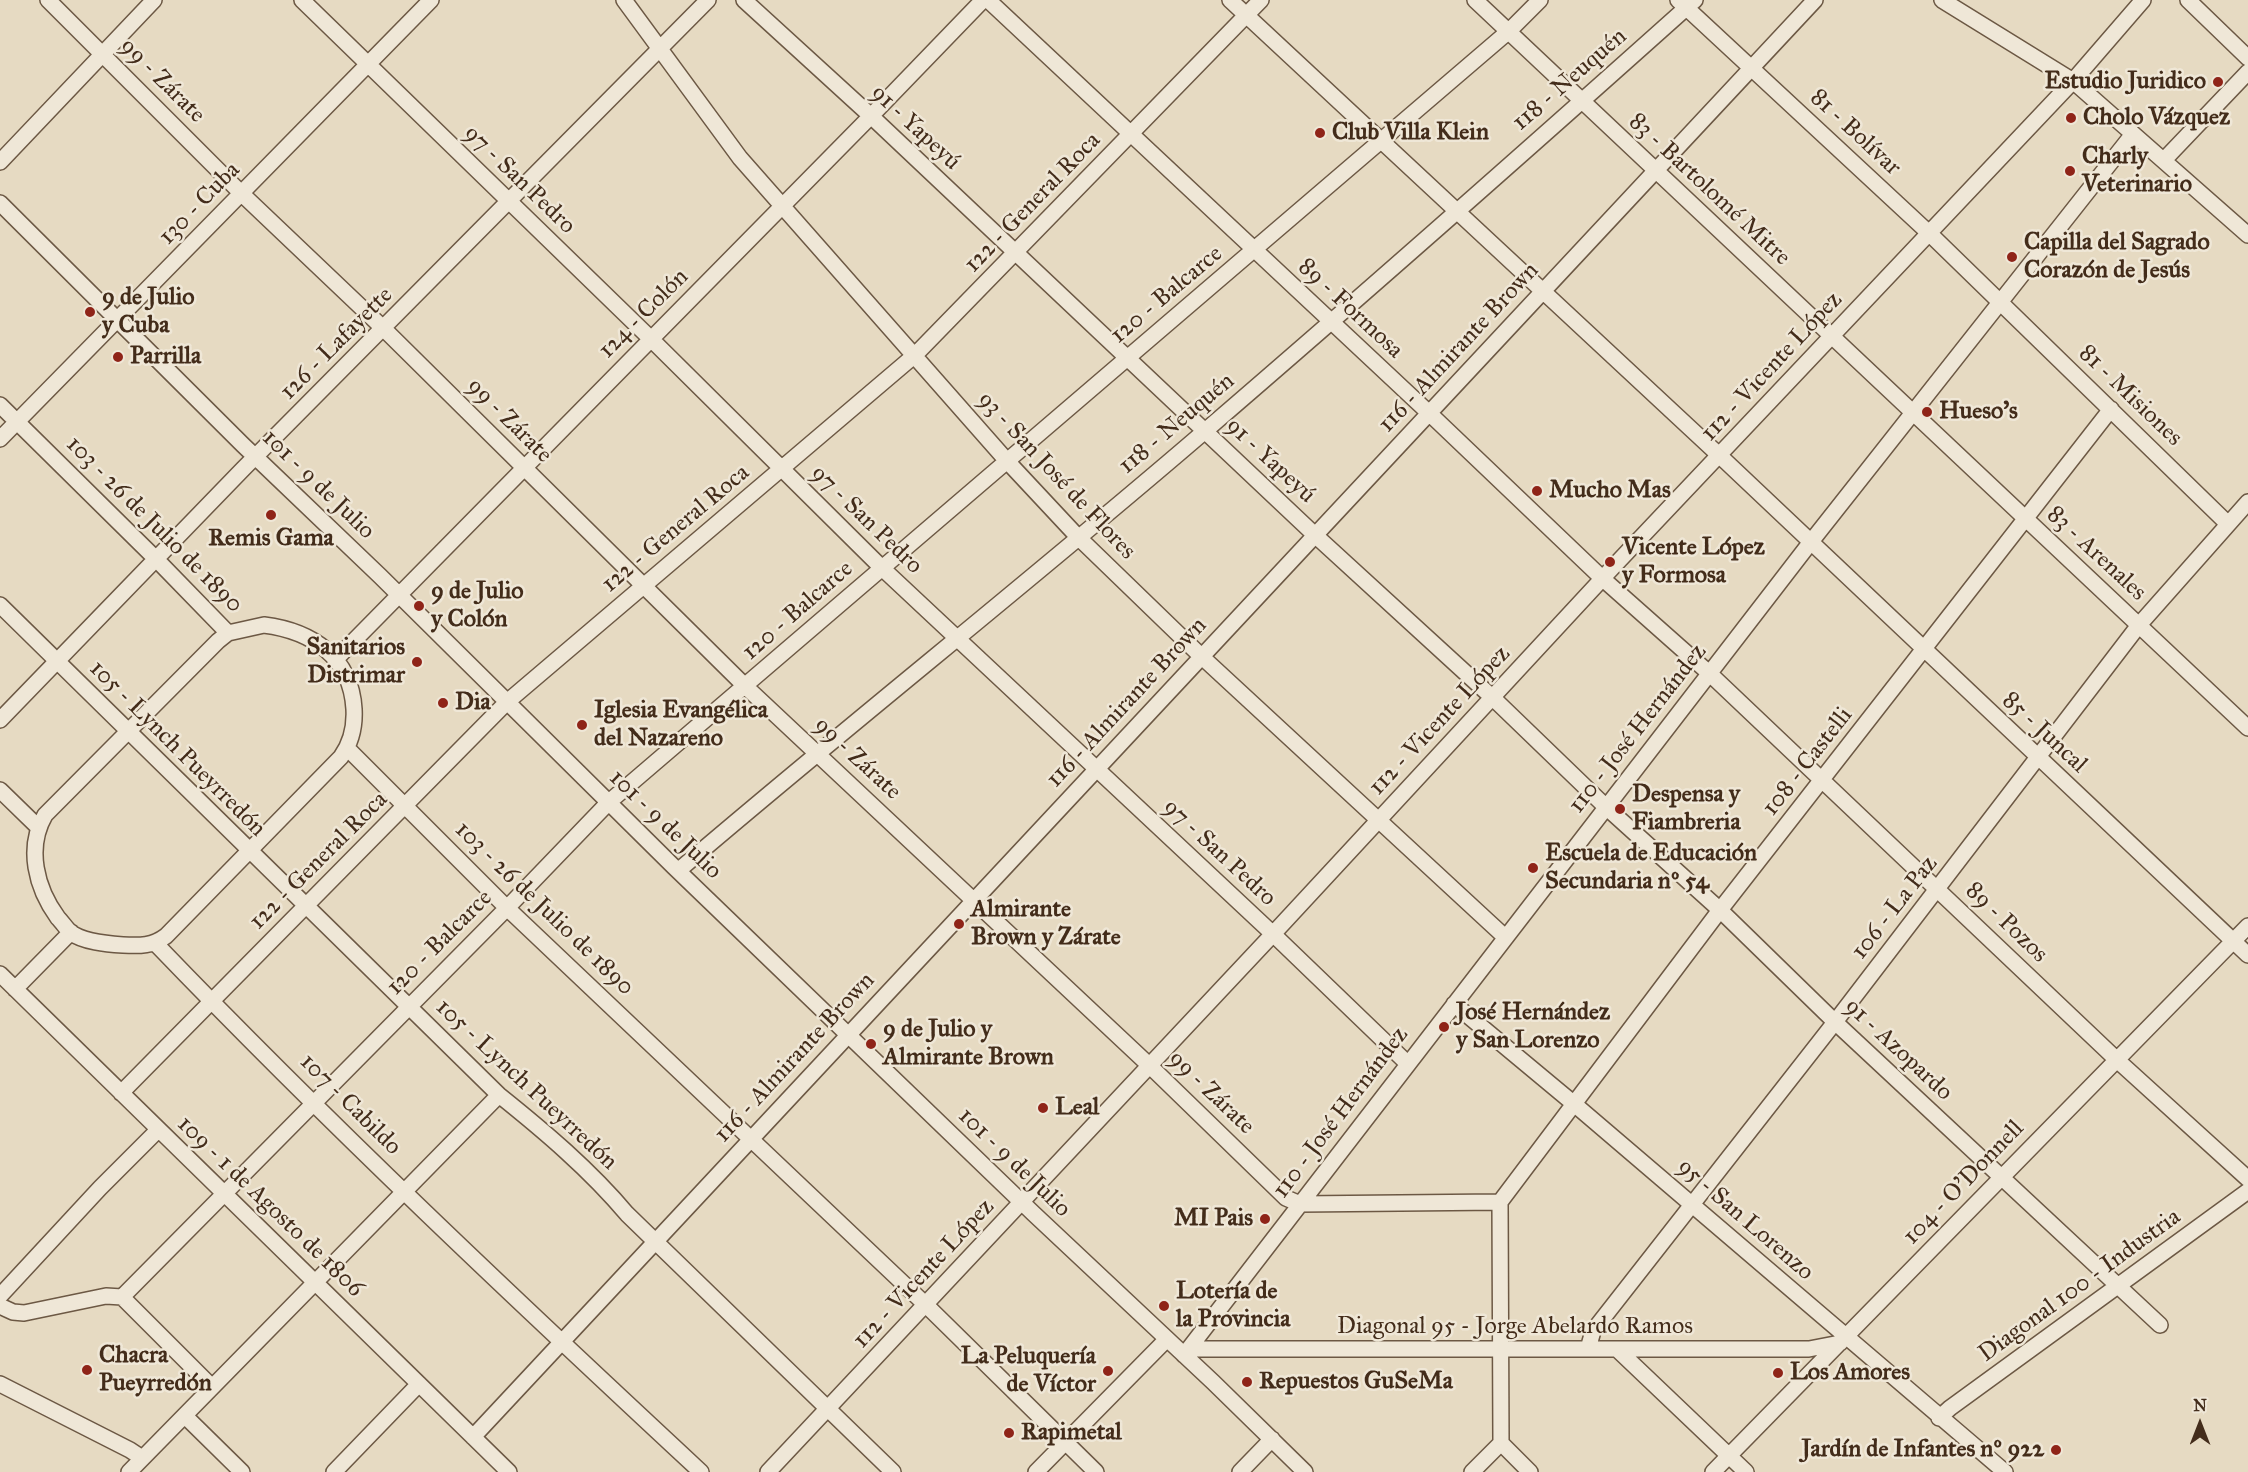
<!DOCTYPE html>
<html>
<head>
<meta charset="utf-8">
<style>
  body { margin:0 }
  #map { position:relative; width:2248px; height:1472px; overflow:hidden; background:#e6dac2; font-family:"IM FELL Great Primer",serif }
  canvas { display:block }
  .north { position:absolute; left:2170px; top:1394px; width:60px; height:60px; -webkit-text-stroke:4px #efe7d7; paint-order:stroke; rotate:0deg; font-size:16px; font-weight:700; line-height:24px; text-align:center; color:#432c1a }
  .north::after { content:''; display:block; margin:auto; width:21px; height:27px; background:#432c1a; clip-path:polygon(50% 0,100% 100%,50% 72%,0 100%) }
</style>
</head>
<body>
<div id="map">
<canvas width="2248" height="1472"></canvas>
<div class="north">N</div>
</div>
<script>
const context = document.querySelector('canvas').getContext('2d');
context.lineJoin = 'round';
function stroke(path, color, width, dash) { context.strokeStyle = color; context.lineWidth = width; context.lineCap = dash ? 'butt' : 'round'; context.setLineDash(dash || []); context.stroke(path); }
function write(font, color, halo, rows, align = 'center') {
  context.font = font + ' "IM FELL Great Primer",serif'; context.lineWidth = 5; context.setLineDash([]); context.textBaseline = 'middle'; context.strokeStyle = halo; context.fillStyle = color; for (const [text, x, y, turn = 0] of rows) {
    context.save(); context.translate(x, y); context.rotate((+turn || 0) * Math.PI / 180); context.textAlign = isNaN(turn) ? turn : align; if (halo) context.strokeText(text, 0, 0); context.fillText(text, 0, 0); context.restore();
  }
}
const minor = new Path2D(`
  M48 0 242 194 384 329 745 686 1150 1066 1286 1198 1300 1204 1500 1202
  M302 0 651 339 882 568 1273 934 1407 1063
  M624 0 740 158 1007 461 1078 537 1201 656 1505 937
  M744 0 871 116 1316 536 1493 698 1606 807 1720 910 1835 1022 2160 1325
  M988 0 1429 413 1603 579 1709 673 2117 1060 2248 1179
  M1230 0 1720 456 2248 955
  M1475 0 2248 728
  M1678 0 1930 234 2227 523
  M1942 0 2073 81 2248 235
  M2188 0 2248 58
  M2164 160 2248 72
  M0 162 154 0
  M0 203 243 445 380 576 674 867 1034 1214 1213 1382 1305 1472
  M0 405 156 559 228 633
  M0 439 431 0
  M0 605 499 1095C544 1131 590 1170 627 1214L893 1472
  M264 625C312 631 351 657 354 709 355 727 351 743 341 757L166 936C153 946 140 946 123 945 107 944 83 942 70 932 66 928 62 922 58 918 36 888 26 848 45 815L218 641 228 633Z
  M337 658 871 116 983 0
  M0 720 243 469 708 0
  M347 748 507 908 926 1305 1096 1472
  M0 790 38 827
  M679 870C852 722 1032 580 1205 431 1370 289 1533 145 1695 0
  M156 944C331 1126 516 1300 701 1472
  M0 974 509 1472
  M15 989 71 932
  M1454 1004 1573 1103 2005 1472
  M121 1093 507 702 915 355 1261 0
  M1500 1202 1720 910 2111 409
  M1500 1202 1501 1443 1530 1472
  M0 1296 100 1188 158 1130
  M122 1297 507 908 609 802 1509 31 1540 0
  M0 1306 13 1312 24 1313 106 1296 122 1297 212 1387
  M1190 1349H1809L1840 1343
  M1588 1349 1593 1331 1835 1022 2139 625 2248 502
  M1619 1351 1746 1472
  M1184 1355 1810 543 2133 134
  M0 1384 130 1450 142 1458
  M185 1416 242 1472
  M1939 1418 1950 1408 2248 1191
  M473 1437 1815 0
  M129 1472 499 1095
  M334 1472 419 1384
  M768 1472 1273 934 1614 566 2073 81 2143 0
  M1036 1472 1167 1339
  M1240 1472 1272 1439
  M1472 1472 1501 1443
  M1713 1472 2248 926`);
stroke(minor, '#6c5844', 18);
stroke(minor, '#efe7d7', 15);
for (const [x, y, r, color] of [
  [2218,82,6,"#8f2418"],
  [2071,118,6,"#8f2418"],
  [1320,133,6,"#8f2418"],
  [2070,171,6,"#8f2418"],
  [2012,257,6,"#8f2418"],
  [90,312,6,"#8f2418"],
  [118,357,6,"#8f2418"],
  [1927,412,6,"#8f2418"],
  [1537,491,6,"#8f2418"],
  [271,515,6,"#8f2418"],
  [1610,562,6,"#8f2418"],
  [419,606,6,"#8f2418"],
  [417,662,6,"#8f2418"],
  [443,703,6,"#8f2418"],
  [582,725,6,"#8f2418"],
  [1620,809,6,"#8f2418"],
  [1533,868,6,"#8f2418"],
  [959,924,6,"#8f2418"],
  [1444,1027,6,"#8f2418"],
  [871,1044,6,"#8f2418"],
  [1043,1108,6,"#8f2418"],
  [1265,1219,6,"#8f2418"],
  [1164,1306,6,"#8f2418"],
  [87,1370,6,"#8f2418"],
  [1108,1371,6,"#8f2418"],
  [1778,1373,6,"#8f2418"],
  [1247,1382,6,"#8f2418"],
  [1009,1433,6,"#8f2418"],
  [2056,1450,6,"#8f2418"]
]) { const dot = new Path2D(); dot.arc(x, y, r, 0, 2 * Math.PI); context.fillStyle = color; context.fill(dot); stroke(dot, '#efe7d7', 2); }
write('24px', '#432c1a', '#efe7d7', [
  ["118 - Neuquén",1570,80,-41],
  ["99 - Zárate",162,81,45],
  ["91 - Yapeyú",915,128,43],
  ["81 - Bolívar",1855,133,43],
  ["97 - San Pedro",519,180,44],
  ["83 - Bartolomé Mitre",1709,190,43],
  ["122 - General Roca",1033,203,-46],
  ["130 - Cuba",200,204,-46],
  ["120 - Balcarce",1167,295,-40],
  ["89 - Formosa",1350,309,43],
  ["124 - Colón",644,314,-45],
  ["126 - Lafayette",337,344,-45],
  ["116 - Almirante Brown",1459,348,-47],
  ["112 - Vicente López",1772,367,-47],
  ["81 - Misiones",2130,396,44],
  ["99 - Zárate",509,421,45],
  ["118 - Neuquén",1177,424,-40],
  ["91 - Yapeyú",1270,461,43],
  ["93 - San José de Flores",1056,476,47],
  ["101 - 9 de Julio",318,485,44],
  ["97 - San Pedro",866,520,44],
  ["103 - 26 de Julio de 1890",154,525,45],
  ["122 - General Roca",676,529,-40],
  ["83 - Arenales",2096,554,43],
  ["120 - Balcarce",798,611,-41],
  ["116 - Almirante Brown",1127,703,-47],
  ["112 - Vicente López",1440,721,-47],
  ["110 - José Hernández",1638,729,-52],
  ["85 - Juncal",2044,733,43],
  ["105 - Lynch Pueyrredón",177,749,45],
  ["99 - Zárate",857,759,43],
  ["108 - Castelli",1808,762,-52],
  ["101 - 9 de Julio",665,825,44],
  ["97 - San Pedro",1219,853,43],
  ["122 - General Roca",319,861,-45],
  ["106 - La Paz",1895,908,-52],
  ["103 - 26 de Julio de 1890",544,909,44],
  ["89 - Pozos",2006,923,44],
  ["120 - Balcarce",440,943,-45],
  ["91 - Azopardo",1898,1050,43],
  ["116 - Almirante Brown",795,1058,-47],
  ["105 - Lynch Pueyrredón",526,1085,43],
  ["99 - Zárate",1211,1093,44],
  ["107 - Cabildo",350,1105,45],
  ["110 - José Hernández",1341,1113,-53],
  ["101 - 9 de Julio",1014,1163,44],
  ["104 - O'Donnell",1964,1183,-46],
  ["109 - 1 de Agosto de 1806",270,1207,44],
  ["95 - San Lorenzo",1745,1220,41],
  ["112 - Vicente López",924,1274,-47],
  ["Diagonal 100 - Industria",2080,1286,-36],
  ["Diagonal 95 - Jorge Abelardo Ramos",1515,1327]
]);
write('bold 24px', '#432c1a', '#efe7d7', [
  ["Estudio Juridico",2206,82,"right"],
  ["Cholo Vázquez",2083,118],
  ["Club Villa Klein",1332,133],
  ["Charly",2082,157],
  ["Veterinario",2082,185],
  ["Capilla del Sagrado",2024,243],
  ["Corazón de Jesús",2024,271],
  ["9 de Julio",102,298],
  ["y Cuba",102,326],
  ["Parrilla",130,357],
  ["Hueso's",1939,412],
  ["Mucho Mas",1549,491],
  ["Remis Gama",271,539,"center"],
  ["Vicente López",1622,548],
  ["y Formosa",1622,576],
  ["9 de Julio",431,592],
  ["y Colón",431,620],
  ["Sanitarios",405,648,"right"],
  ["Distrimar",405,676,"right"],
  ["Dia",455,703],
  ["Iglesia Evangélica",594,711],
  ["del Nazareno",594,739],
  ["Despensa y",1632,795],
  ["Fiambreria",1632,823],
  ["Escuela de Educación",1545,854],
  ["Secundaria nº 54",1545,882],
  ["Almirante",971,910],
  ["Brown y Zárate",971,938],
  ["José Hernández",1456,1013],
  ["y San Lorenzo",1456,1041],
  ["9 de Julio y",883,1030],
  ["Almirante Brown",883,1058],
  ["Leal",1055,1108],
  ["MI Pais",1253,1219,"right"],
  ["Lotería de",1176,1292],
  ["la Provincia",1176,1320],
  ["Chacra",99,1356],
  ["Pueyrredón",99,1384],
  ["La Peluquería",1096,1357,"right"],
  ["de Víctor",1096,1385,"right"],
  ["Los Amores",1790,1373],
  ["Repuestos GuSeMa",1259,1382],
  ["Rapimetal",1021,1433],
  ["Jardín de Infantes nº 922",2044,1450,"right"]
], 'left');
</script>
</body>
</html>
